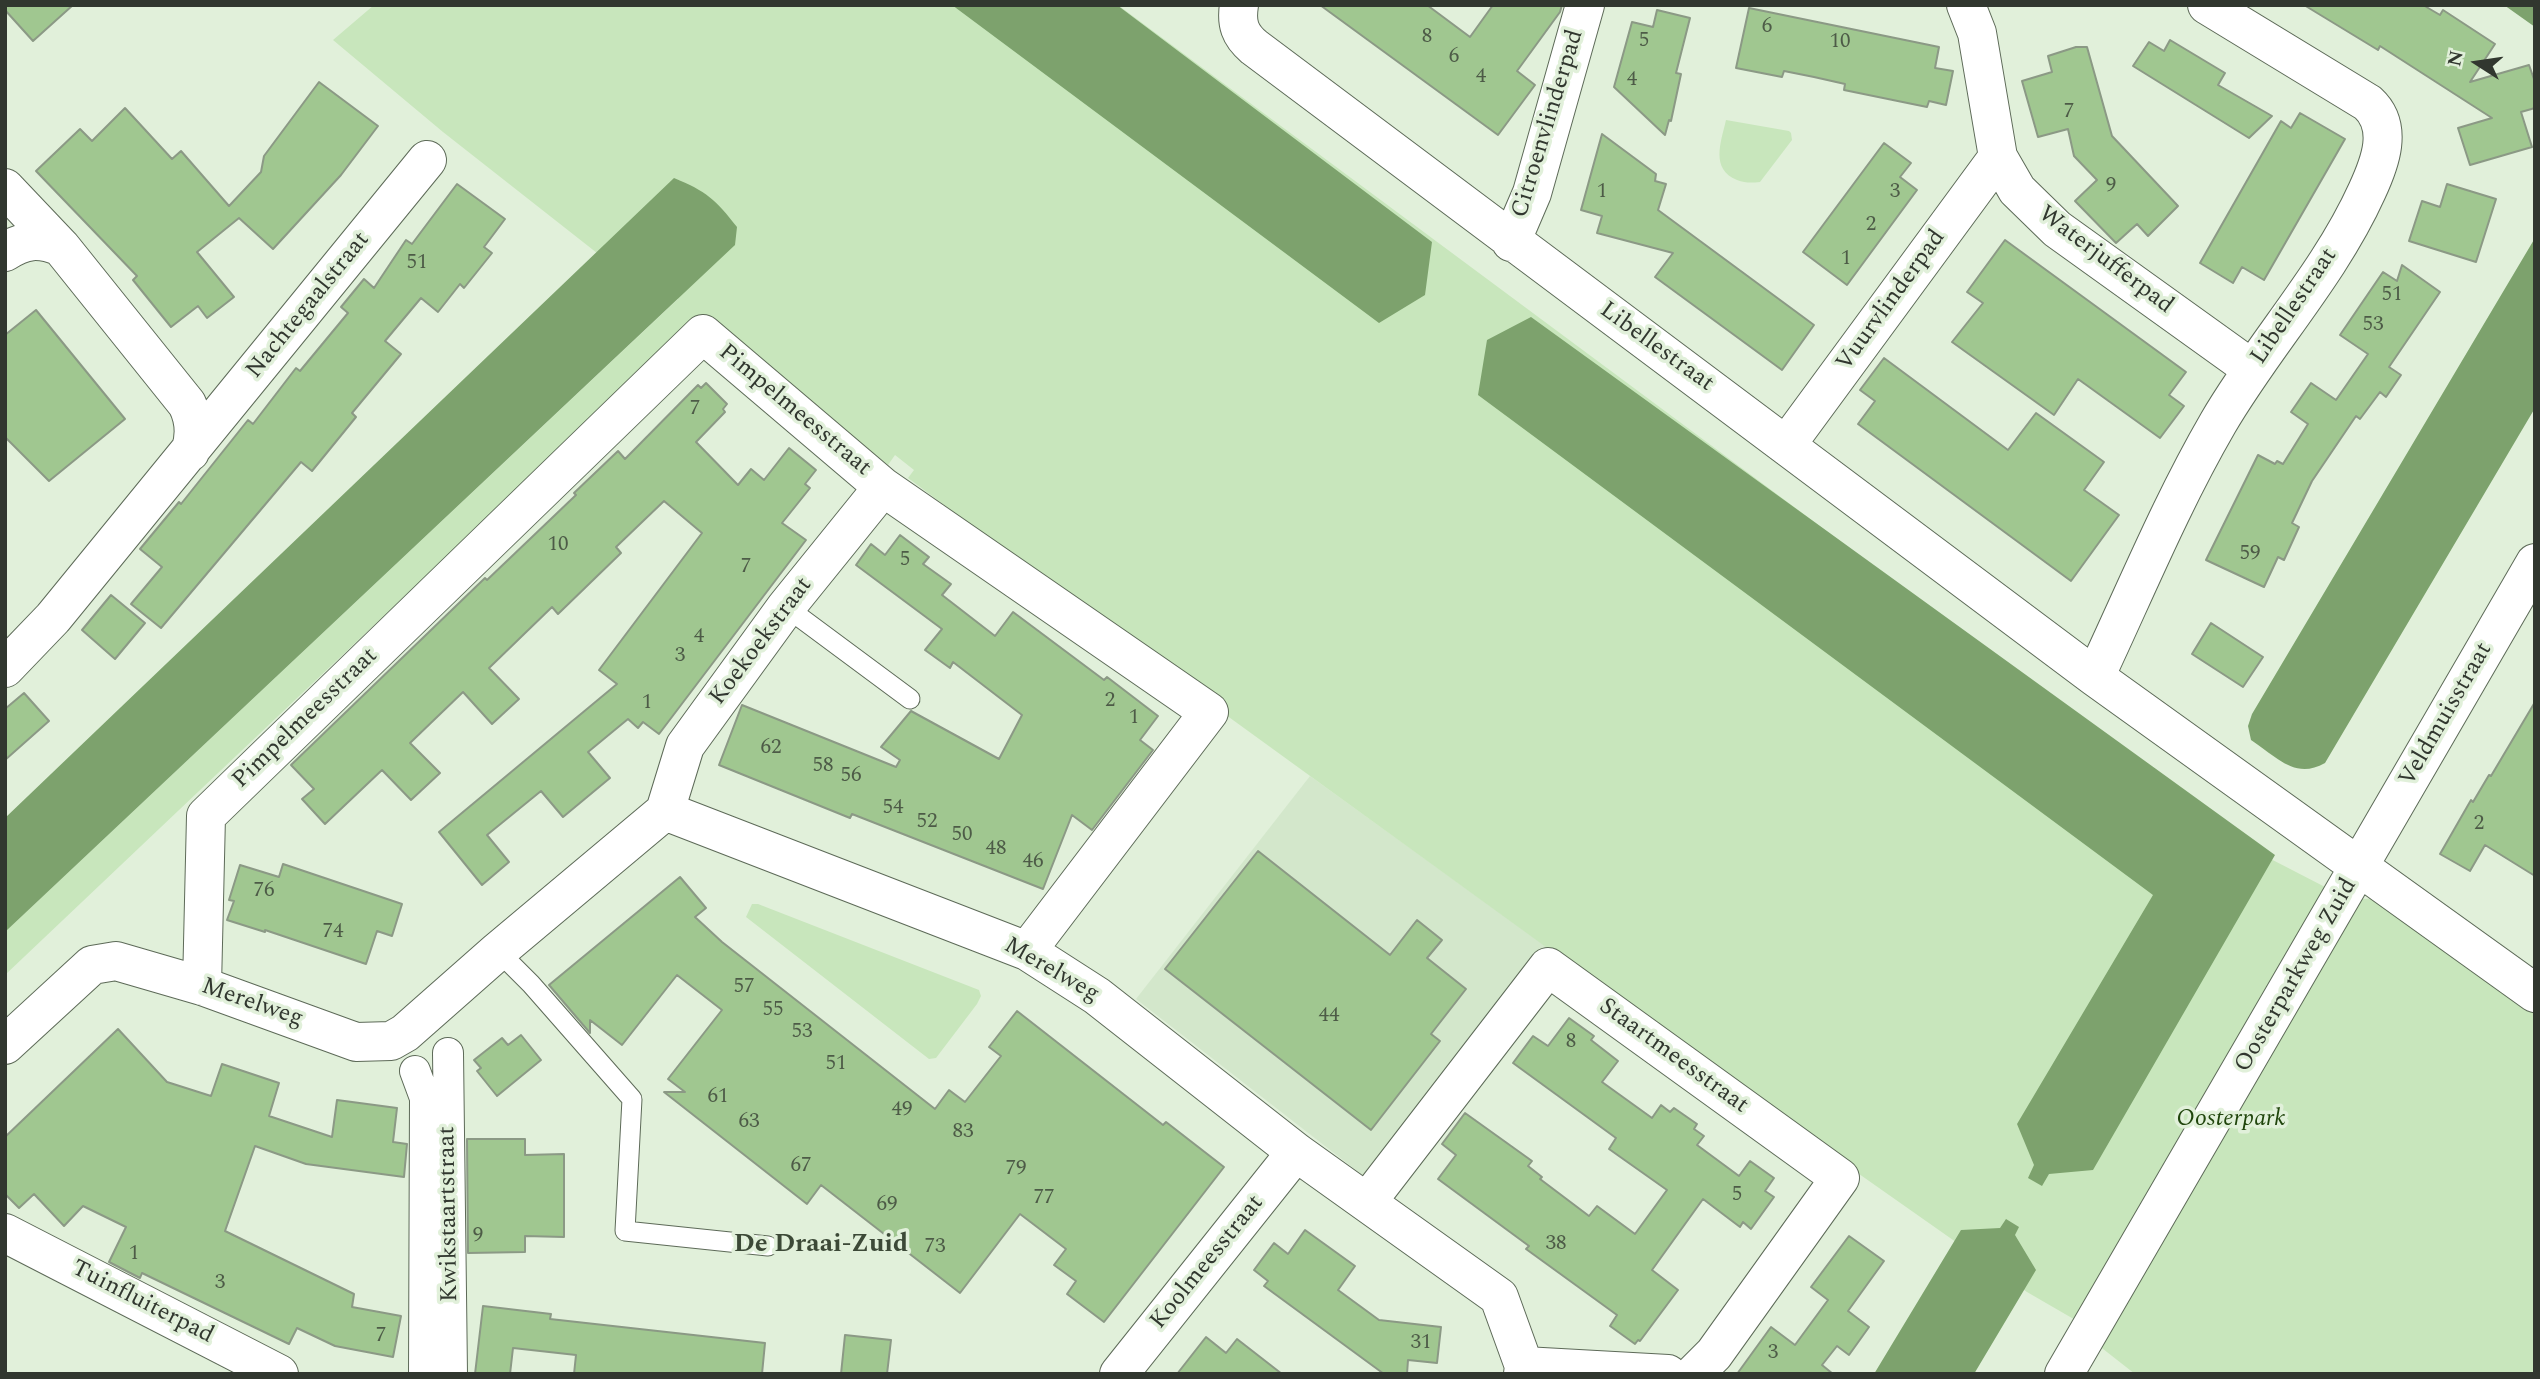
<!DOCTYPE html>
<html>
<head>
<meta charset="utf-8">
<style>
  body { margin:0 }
  #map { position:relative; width:2540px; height:1379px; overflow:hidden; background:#e1f0da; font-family:Spectral,serif }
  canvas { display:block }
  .frame { position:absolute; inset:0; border:7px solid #31372f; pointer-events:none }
  .north { position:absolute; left:2442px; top:28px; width:70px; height:70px; -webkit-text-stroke:5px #e1f0da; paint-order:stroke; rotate:282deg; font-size:19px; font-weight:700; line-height:28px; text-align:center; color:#31372f }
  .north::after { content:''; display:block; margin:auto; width:24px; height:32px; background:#31372f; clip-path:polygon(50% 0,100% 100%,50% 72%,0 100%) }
</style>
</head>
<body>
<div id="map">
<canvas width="2540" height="1379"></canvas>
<div class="frame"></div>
<div class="north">N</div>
</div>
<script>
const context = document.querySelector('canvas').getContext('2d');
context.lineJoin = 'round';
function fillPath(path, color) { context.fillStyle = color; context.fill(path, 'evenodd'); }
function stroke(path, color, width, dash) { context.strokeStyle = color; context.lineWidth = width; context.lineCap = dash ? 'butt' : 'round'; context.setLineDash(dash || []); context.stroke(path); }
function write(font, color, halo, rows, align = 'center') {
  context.font = font + ' Spectral,serif'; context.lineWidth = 7; context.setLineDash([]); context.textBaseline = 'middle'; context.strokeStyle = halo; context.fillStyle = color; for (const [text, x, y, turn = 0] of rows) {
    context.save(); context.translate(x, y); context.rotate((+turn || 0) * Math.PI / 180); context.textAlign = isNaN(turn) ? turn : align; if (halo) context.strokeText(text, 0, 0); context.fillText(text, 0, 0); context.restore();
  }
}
fillPath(new Path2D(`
  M1310 776 1557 954 1379 1188 1136 999Z`), '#d3e7cb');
fillPath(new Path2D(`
  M374 5H1118L2263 855 2358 904 2362 899 2385 898 2535 1007V1374H2135L2098 1345 2103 1336 2027 1292 1852 1169 1215 707 908 478 914 470 895 455 888 465 700 316 5 975V932L678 299 597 253 443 132 333 40Z
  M1726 120 1789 131 1791 133 1792 140 1760 182C1751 183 1745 183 1737 180 1710 169 1721 142 1726 120Z
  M752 904H758L979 990 981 996 977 1004 936 1058 929 1059 746 917Z`), '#c8e6bc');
fillPath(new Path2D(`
  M952 5H1117L1432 242 1425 295 1379 323Z
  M2504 5H2535V27Z
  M674 178C706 191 716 200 737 227L735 245 5 932V818Z
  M2535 238V408L2325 763C2295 780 2277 757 2251 740L2248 726 2252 714Z
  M1531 317 2275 855 2093 1170 2049 1174 2042 1186 2028 1178 2034 1165 2017 1124 2153 895 1478 395 1487 340Z
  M2006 1219 2019 1227 2015 1235 2036 1270 1974 1374H1874L1961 1230 2000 1228Z`), '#7da26d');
const building = new Path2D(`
  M5 5H73L33 41 5 10Z
  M1320 5H1427L1470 37 1493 5H1562L1560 12 1517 71 1535 85 1498 135Z
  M2304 5H2423L2440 15 2443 10 2495 44 2470 82 2529 65 2535 82V108L2521 112 2532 147 2470 165 2458 128 2492 118 2380 46 2378 50Z
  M1749 8 1939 47 1935 68 1953 71 1946 105 1929 101 1927 107 1844 90 1845 84 1814 77 1784 71 1782 77 1736 68Z
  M1657 10 1690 18 1676 73 1681 74 1671 121 1669 120 1665 135 1614 87 1632 22 1653 27Z
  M2170 40 2225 73 2218 85 2272 116 2249 138 2133 66 2149 42 2164 51Z
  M2076 47H2087L2112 136 2178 206 2148 236 2137 224 2116 243 2075 201 2097 180 2074 156 2068 129 2038 137 2022 81 2052 72 2048 56Z
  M319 82 378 126 341 175 273 249 239 218 197 252 234 297 207 318 198 306 171 327 133 280 137 276 36 171 80 129 92 141 125 108 172 159 181 151 229 206 261 172 264 156Z
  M2300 113 2345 139 2264 280 2242 267 2233 283 2200 263 2281 121 2291 128Z
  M1602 134 1656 174 1655 181 1666 184 1658 210 1814 325 1782 370 1655 277 1673 253 1597 233 1602 216 1581 210Z
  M1884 143 1911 163 1900 177 1917 190 1847 285 1803 252Z
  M457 184 505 219 484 247 492 253 464 288 460 284 438 312 421 298 385 341 401 354 352 413 356 417 312 471 301 462 161 628 131 604 162 567 140 549 179 502 181 504 248 420 253 424 296 368 300 371 348 313 341 307 364 279 374 288 406 240 412 244Z
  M2447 184 2496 199 2476 262 2409 241 2422 201 2440 207Z
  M2005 240 2186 372 2169 395 2184 406 2160 438 2078 379 2054 415 1952 342 1983 303 1967 292Z
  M2402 265 2440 292 2389 367 2401 375 2386 397 2380 392 2360 419 2356 416 2312 481 2292 523 2299 527 2284 560 2278 557 2264 587 2206 560 2258 455 2275 464 2277 461 2283 464 2308 424 2291 412 2311 383 2336 400 2368 354 2340 335 2383 272 2397 281Z
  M36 310 125 419 49 481 5 437V335Z
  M1884 358 2008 450 2036 413 2104 462 2084 490 2119 515 2071 581 1858 424 1875 401 1860 390Z
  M706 383 727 404 723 409 725 412 696 442 738 485 751 469 764 480 789 448 816 470 805 484 810 488 782 523 806 540 659 734 643 722 638 728 628 719 588 752 610 778 563 817 541 791 487 835 509 862 482 885 439 832 617 684 599 670 702 533 664 501 616 547 621 553 558 614 552 607 489 668 519 699 492 724 463 692 410 743 440 773 411 800 382 770 325 824 302 799 314 789 291 765 485 578 487 580 576 495 574 493 618 451 625 459 698 385 701 388Z
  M900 535 929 557 923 564 951 584 942 595 995 636 1013 612 1104 680 1107 677 1158 716 1140 740 1153 750 1092 830 1072 815 1043 889 852 814 850 818 719 765 742 705 896 767 900 760 881 747 911 711 999 759 1022 715 953 662 950 668 925 650 942 629 856 565 871 544 885 555Z
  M111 595 145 623 115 659 82 630Z
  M2211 623 2263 657 2243 687 2192 654Z
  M24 693 49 721 5 760V709Z
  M2535 702V876L2485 845 2470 871 2440 854 2471 800 2473 802 2489 775 2491 776Z
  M1258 851 1390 955 1417 920 1442 940 1427 958 1466 989 1431 1034 1440 1041 1371 1130 1165 969Z
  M283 864 402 904 392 936 377 931 366 964 265 930V932L227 920 234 901 229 900 240 865 279 877Z
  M680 877 706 908 695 917 722 942 935 1109 949 1090 965 1102 1001 1056 989 1047 1017 1011 1163 1125 1166 1122 1224 1167 1104 1322 1067 1294 1076 1281 1054 1265 1066 1249 1020 1214 960 1293 821 1185 807 1204 664 1092H685L668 1079 722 1010 677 975 622 1045 590 1020V1033L549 985Z
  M1569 1018 1594 1036 1591 1040 1618 1061 1602 1082 1652 1118 1661 1105 1670 1112 1674 1108 1697 1124 1694 1129 1704 1136 1697 1145 1739 1176 1750 1161 1774 1178 1765 1191 1774 1197 1751 1229 1743 1222 1740 1227 1703 1199 1652 1270 1678 1290 1640 1341 1638 1340 1635 1344 1610 1326 1617 1315 1526 1249 1529 1246 1438 1179 1456 1155 1442 1144 1465 1113 1532 1161 1528 1166 1542 1177 1540 1179 1589 1216 1597 1206 1635 1234 1667 1190 1609 1149 1616 1138 1513 1063 1533 1036 1548 1046Z
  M118 1029 167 1082 211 1096 222 1064 279 1083 269 1116 332 1137 337 1100 397 1108 393 1142 407 1144 404 1177 306 1164 255 1146 225 1231 354 1294 352 1307 401 1316 393 1357 335 1346 297 1328 289 1344 142 1273 140 1278 109 1262 126 1227 83 1206 64 1226 34 1194 19 1208 5 1194V1137Z
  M521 1035 541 1060 497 1096 477 1071 481 1068 474 1060 502 1038 508 1045Z
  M467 1139H525V1155L564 1154V1237L525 1236V1252L468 1253Z
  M1305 1230 1355 1266 1338 1290 1379 1320 1441 1327 1437 1363 1408 1360 1407 1374H1384L1264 1286 1268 1281 1254 1270 1274 1243 1288 1254Z
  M1849 1236 1884 1261 1848 1311 1869 1327 1849 1355 1837 1346 1822 1365 1833 1374H1737L1771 1327 1795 1345 1828 1300 1811 1287Z
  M483 1306 551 1314 550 1319 765 1343 762 1374H574L576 1355 513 1348 510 1374H475Z
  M845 1335 891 1340 887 1374H841Z
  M1206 1337 1226 1353 1237 1339 1282 1374H1177Z`);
fillPath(building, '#a0c790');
stroke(building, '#8b9985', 2);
const service = new Path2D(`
  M786 607 910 699
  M498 951 531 984 632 1099 625 1231 768 1246`);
const pedestrian = new Path2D(`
  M448 1053 452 1374
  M415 1071 425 1098 424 1374`);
const minor = new Path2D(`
  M1239 5C1236 24 1240 35 1254 47L2095 677 2535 993
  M1966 5 1977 33 1998 157 2017 190 2057 229 2252 369
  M5 188 61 247 187 404C195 420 196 435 190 452
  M1511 242 1532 193 1585 5
  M5 252C25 239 39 238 61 247
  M1787 444 1998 157
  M5 668 53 618 427 160
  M2095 677C2135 592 2171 504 2218 423 2264 344 2329 275 2367 191 2380 163 2394 127 2368 103L2207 5
  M665 811 685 746 786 607 883 487
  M202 986 206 816 703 334 883 487 1209 712 1027 951
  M5 1045 92 965 116 961 202 986 356 1042 391 1041 405 1033 498 951 665 811 1027 951 1097 996 1296 1152 1499 1297 1524 1366 1523 1374
  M1367 1202 1548 967 1840 1178 1714 1354 1694 1374
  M5 1233 279 1374
  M1524 1366 1668 1374
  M1119 1374 1296 1152
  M2064 1374 2535 563`);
stroke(service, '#5d6a58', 21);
stroke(pedestrian, '#5d6a58', 32);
stroke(minor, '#5d6a58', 40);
stroke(service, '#fff', 19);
stroke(pedestrian, '#fff', 30);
stroke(minor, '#fff', 38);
write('21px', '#4d5b47', null, [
  ["6",1767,28],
  ["8",1427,38],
  ["5",1644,42],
  ["10",1840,43],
  ["6",1454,58],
  ["4",1481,78],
  ["4",1632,81],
  ["7",2069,113],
  ["9",2111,187],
  ["1",1602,193],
  ["3",1895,193],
  ["2",1871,226],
  ["1",1846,260],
  ["51",417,264],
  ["51",2392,296],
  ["53",2373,326],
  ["7",695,410],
  ["10",558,546],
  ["59",2250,555],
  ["5",905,561],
  ["7",746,568],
  ["4",699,638],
  ["3",680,657],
  ["2",1110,702],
  ["1",647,704],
  ["1",1134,719],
  ["62",771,749],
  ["58",823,767],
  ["56",851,777],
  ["54",893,809],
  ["52",927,823],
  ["2",2479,825],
  ["50",962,836],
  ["48",996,850],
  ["46",1033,863],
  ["76",264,892],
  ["74",333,933],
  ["57",744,988],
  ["55",773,1011],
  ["44",1329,1017],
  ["53",802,1033],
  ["8",1571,1043],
  ["51",836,1065],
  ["61",718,1098],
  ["49",902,1111],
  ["63",749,1123],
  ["83",963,1133],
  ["67",801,1167],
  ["79",1016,1170],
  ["5",1737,1196],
  ["77",1044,1199],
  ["69",887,1206],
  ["9",478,1237],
  ["38",1556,1245],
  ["73",935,1248],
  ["1",134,1255],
  ["3",220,1284],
  ["7",381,1337],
  ["31",1421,1344],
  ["3",1773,1354]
]);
write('24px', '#31372f', '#e1f0da', [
  ["Citroenvlinderpad",1549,124,-73],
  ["Waterjufferpad",2105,261,37],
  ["Vuurvlinderpad",1892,301,-54],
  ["Nachtegaalstraat",309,306,-51],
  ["Libellestraat",2295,307,-56],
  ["Libellestraat",1656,348,36],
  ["Pimpelmeesstraat",794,411,40],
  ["Koekoekstraat",762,642,-53],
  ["Veldmuisstraat",2447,715,-60],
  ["Pimpelmeesstraat",306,719,-44],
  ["Merelweg",1051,971,30],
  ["Oosterparkweg Zuid",2297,976,-60],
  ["Merelweg",252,1004,19],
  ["Staartmeesstraat",1673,1057,36],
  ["Kwikstaartstraat",450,1214,-91],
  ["Koolmeesstraat",1208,1263,-51],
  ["Tuinfluiterpad",142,1303,27]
]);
write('italic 24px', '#20450c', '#e1f0da', [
  ["Oosterpark",2231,1120]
]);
write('bold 26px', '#3c4937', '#e1f0da', [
  ["De Draai-Zuid",821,1246]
]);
</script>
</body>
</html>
